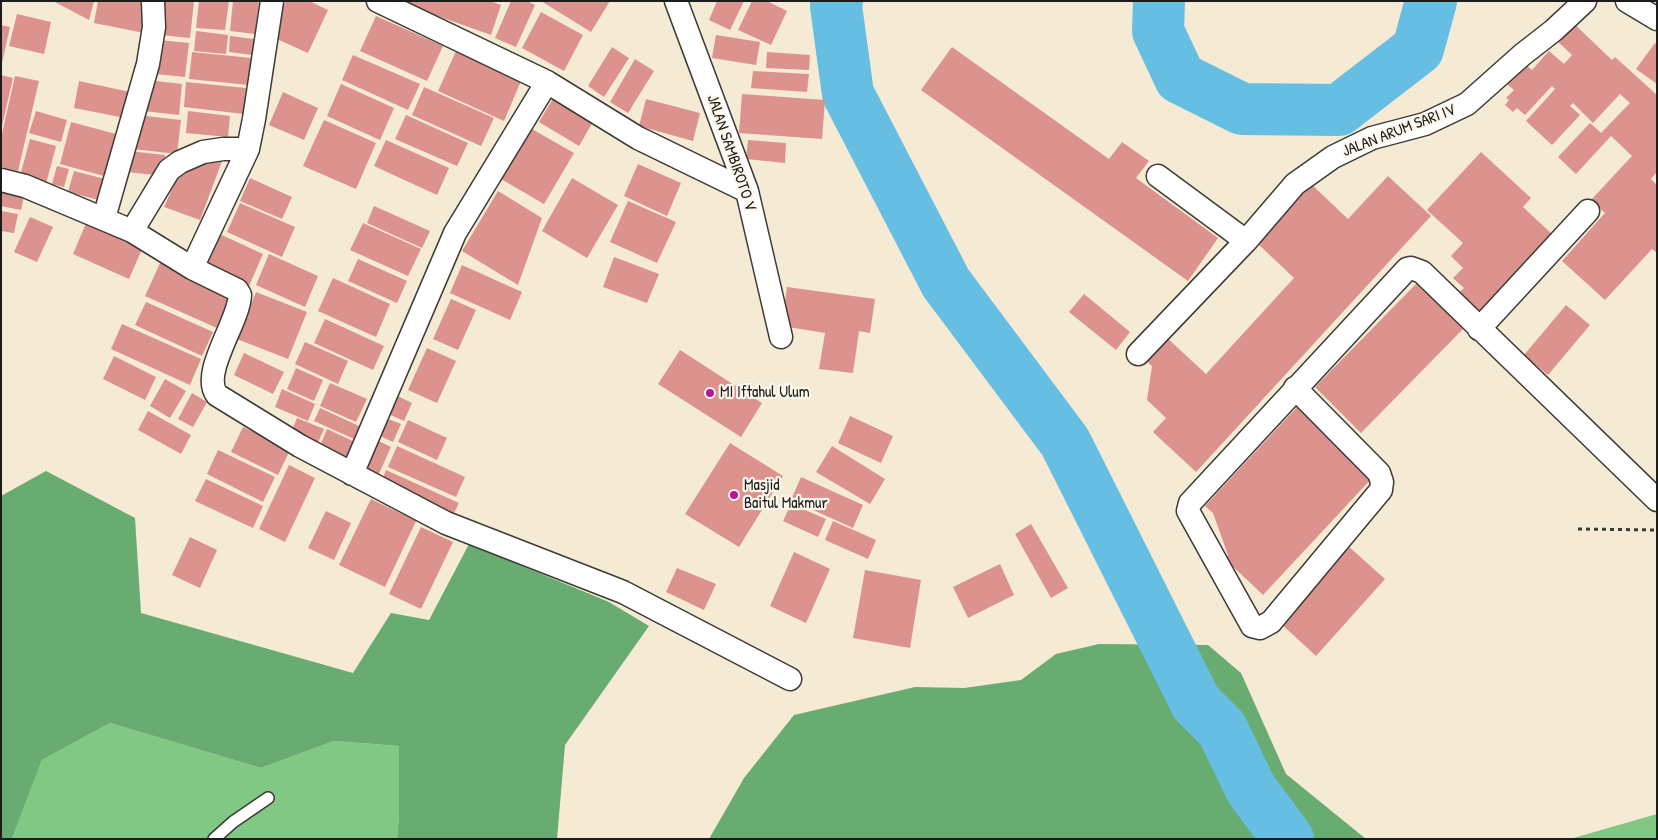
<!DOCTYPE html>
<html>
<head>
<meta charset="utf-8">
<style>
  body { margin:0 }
  #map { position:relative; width:1658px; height:840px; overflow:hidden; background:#f5ead3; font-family:"Patrick Hand",sans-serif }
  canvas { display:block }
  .frame { position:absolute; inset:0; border:2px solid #1c1c1c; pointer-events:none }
</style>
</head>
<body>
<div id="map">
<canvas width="1658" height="840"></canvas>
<div class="frame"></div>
</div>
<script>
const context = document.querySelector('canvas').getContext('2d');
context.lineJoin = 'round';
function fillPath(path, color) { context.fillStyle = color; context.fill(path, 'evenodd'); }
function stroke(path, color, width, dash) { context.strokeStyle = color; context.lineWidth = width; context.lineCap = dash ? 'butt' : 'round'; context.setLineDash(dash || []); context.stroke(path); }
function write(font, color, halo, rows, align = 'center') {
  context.font = font + ' "Patrick Hand",sans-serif'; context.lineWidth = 4.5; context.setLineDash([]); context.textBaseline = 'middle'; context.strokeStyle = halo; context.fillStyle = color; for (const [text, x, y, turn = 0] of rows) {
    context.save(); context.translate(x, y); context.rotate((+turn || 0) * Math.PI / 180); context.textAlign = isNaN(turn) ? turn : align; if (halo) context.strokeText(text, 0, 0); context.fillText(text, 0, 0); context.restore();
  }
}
fillPath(new Path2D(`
  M110 723 261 768 334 741 399 746V814L397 839H12L42 760Z
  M1657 814V839H1570Z`), '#80c884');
fillPath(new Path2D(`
  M46 471 135 518 141 613 353 673 391 613 429 620 469 544 609 602 649 626 565 745 557 839H397L399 814V746L334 741 261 768 110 723 42 760 12 839H1V496Z
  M1099 644 1208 645 1241 673 1286 774 1366 839H709L744 778 794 715 915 687 964 688 1021 680 1056 654Z`), '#68ac72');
stroke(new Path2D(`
  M837 1 836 6 848 94 946 283 1065 442 1196 703 1222 729 1251 789 1288 839
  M1159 1 1158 31 1180 78 1242 109 1339 110 1418 49 1431 1`), '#66bee3', 52);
fillPath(new Path2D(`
  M53 1H94L89 20Z
  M98 1H150L144 33 94 23Z
  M164 1H194L190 38 160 35Z
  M199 1H229L225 30 196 28Z
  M233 1H259L255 34 230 31Z
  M286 1H309L328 10 308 53 270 36Z
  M408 1H490L501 5 491 35 407 5Z
  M511 1H527L535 5 516 47 495 38Z
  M541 1H610L591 32Z
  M717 1H744L730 30 709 20Z
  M752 1H767L787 11 771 45 738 30Z
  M541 12 583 35 564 71 522 48Z
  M17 14 51 22 44 54 9 46Z
  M376 16 443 46 427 81 360 51Z
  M1571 21 1612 60 1615 57 1657 95V172L1651 179 1657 185V253L1652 249 1605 300 1562 261 1605 213 1591 200 1632 156 1611 136 1576 174 1558 157 1590 123 1601 133 1630 103 1620 94 1593 123 1573 103 1570 106 1580 115 1552 145 1526 121 1555 89 1552 86 1525 115 1517 108 1513 112 1505 105 1509 100 1506 98 1514 90 1506 83 1524 63 1532 70 1549 51 1564 64 1572 55 1555 39Z
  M1 25 10 27 2 63H1Z
  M196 31 228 35 226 54 194 51Z
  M716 35 760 42 756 65 712 58Z
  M230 36 254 39 252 55 229 52Z
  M158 40 189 43 185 77 155 74Z
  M1655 43 1657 45V84L1636 69Z
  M612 47 629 58 604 97 588 86Z
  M952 47 1109 159 1122 142 1149 161 1136 178 1218 238 1188 281 921 90Z
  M456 51 521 81 504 121 438 91Z
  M192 52 252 58 249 85 189 79Z
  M767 52 810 55 809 70 766 68Z
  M353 55 420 84 408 110 342 80Z
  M635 59 654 71 628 113 610 102Z
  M753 71 809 74 807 92 751 88Z
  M1 75 13 78 2 126H1Z
  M15 76 39 81 18 171 1 167V138Z
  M148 80 182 84 179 115 144 111Z
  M79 81 130 92 125 118 74 108Z
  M186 82 246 88 244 114 184 107Z
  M341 84 394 108 380 140 327 116Z
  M424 87 494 118 481 146 412 115Z
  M283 92 318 108 304 140 269 125Z
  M742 94 825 100 822 139 739 133Z
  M554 97 594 120 579 146 539 122Z
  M646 99 700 113 693 141 639 126Z
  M36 111 67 120 61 142 29 133Z
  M188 111 230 116 228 137 186 133Z
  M137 115 181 120 177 154 133 149Z
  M406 115 468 143 457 166 395 139Z
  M324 120 376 143 356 189 303 166Z
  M71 122 116 134 104 176 60 164Z
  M530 128 574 153 544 204 501 179Z
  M30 139 56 146 46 184 20 176Z
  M386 140 449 168 437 195 374 166Z
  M748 140 786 143 785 163 746 159Z
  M129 151 165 155 163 176 127 172Z
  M1481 152 1531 198 1523 207 1553 235 1480 314 1459 293 1464 288 1453 278 1463 268 1451 256 1463 243 1427 210Z
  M224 156 200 220 164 207 183 165Z
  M638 164 681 183 667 216 624 196Z
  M57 166 69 169 64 187 52 184Z
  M74 171 105 179 99 200 68 192Z
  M1388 176 1431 216 1196 472 1153 432 1166 418 1147 400 1152 366 1144 359 1165 336 1206 374 1294 278 1256 242 1310 183 1348 219Z
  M250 178 292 197 282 219 240 201Z
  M572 178 618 205 587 258 542 231Z
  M1 186 25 191 21 210 1 206Z
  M498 191 542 218 518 285 462 251Z
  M628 201 676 222 657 263 610 242Z
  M240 203 295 227 282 257 227 232Z
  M374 206 430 231 422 248 367 223Z
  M1 211 18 214 14 233 1 231Z
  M30 217 53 227 37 262 14 252Z
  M87 221 143 247 129 279 73 254Z
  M363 223 421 249 408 276 350 250Z
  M213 231 263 254 248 288 198 266Z
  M269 254 318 276 305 307 256 285Z
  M614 257 659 274 647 303 603 287Z
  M358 259 407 281 397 303 348 281Z
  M161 261 232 294 217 328 145 296Z
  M462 265 522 292 510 320 450 293Z
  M333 278 390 304 376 337 318 311Z
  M1417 283 1463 329 1361 433 1315 387Z
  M787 287 875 299 870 333 859 331 853 373 819 369 825 333 782 326Z
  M256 292 307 312 288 359 237 339Z
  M1084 294 1130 332 1116 350 1069 312Z
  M451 299 476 310 458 350 433 339Z
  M146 302 213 332 202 356 135 325Z
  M1566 305 1590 325 1548 375 1524 355Z
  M325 319 384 346 373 370 314 343Z
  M122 324 201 359 190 385 111 349Z
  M305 342 348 361 338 384 295 364Z
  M427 348 456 361 437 403 408 390Z
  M680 350 762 403 741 437 658 384Z
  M244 353 284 372 273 394 234 375Z
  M114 356 156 377 145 400 103 379Z
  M296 368 323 380 314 401 287 389Z
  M165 379 186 391 170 418 150 406Z
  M330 383 367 399 356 422 320 406Z
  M282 389 315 404 308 421 275 407Z
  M192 393 207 402 193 427 178 419Z
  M393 394 412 403 404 421 384 412Z
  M1298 406 1373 477 1263 595 1225 559 1228 555 1213 513 1205 506Z
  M320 408 359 426 354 439 314 421Z
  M148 411 191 435 181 454 138 430Z
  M381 416 401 424 393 442 374 433Z
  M850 416 893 436 881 463 838 443Z
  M297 418 324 429 316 447 290 435Z
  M408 420 447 438 437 460 398 442Z
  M243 427 290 450 278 475 231 452Z
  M327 429 355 442 345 463 318 451Z
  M374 439 391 447 377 478 360 470Z
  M730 443 783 476 739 547 685 514Z
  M397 446 465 477 456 497 388 467Z
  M832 446 885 479 870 504 816 472Z
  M218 450 275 477 263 502 207 474Z
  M289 465 315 478 285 542 259 529Z
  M386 470 459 503 453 515 381 483Z
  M801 477 863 505 853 528 791 500Z
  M206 479 263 506 253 528 195 501Z
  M371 499 416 521 385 587 339 565Z
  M791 504 826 519 818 537 783 521Z
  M326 511 351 523 334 560 308 548Z
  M833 521 876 540 868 559 825 540Z
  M1031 524 1068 588 1051 598 1015 534Z
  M421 527 453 542 421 609 389 594Z
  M190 537 217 550 200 588 172 575Z
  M1347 545 1385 579 1316 656 1278 621Z
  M794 552 830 569 806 623 770 606Z
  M1000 564 1014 595 968 618 953 587Z
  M677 568 716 584 704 610 666 592Z
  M865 570 921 580 910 648 853 638Z`), '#dc928d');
const lane = new Path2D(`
  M214 839 233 822 268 798`);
const street = new Path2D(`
  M378 1 547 82 638 138 747 191
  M676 1 747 191 781 337
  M1627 1 1657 19
  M1158 176 1246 241
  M1 180 25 186 132 231 192 268 237 290 240 295C239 322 200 373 217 395L300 446 446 523 623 592 790 679
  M104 218 148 64 154 27 153 1
  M132 231 169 170 180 162 203 152 223 149H248
  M192 268 248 149 254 119 272 1
  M1479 329 1588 211
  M1138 354 1246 241 1295 184 1333 157 1372 138 1425 124 1467 104 1522 55 1554 30 1585 1
  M1295 388 1379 473 1382 482 1381 490 1271 622 1260 628 1252 626 1188 511 1190 503 1407 269 1411 268 1422 272 1657 500
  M352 474 455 233 547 82`);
stroke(lane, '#3d3b37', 14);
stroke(street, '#3d3b37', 25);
stroke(new Path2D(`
  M1578 529 1657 530`), '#3d3b37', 3, [4, 4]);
stroke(lane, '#fff', 11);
stroke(street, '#fff', 22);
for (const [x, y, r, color] of [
  [710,393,5,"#b5179e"],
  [734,495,5,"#b5179e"]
]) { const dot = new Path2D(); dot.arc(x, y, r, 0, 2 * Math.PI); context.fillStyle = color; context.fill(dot); stroke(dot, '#fbf7ec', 2); }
write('16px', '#1c1c1c', '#fbf7ec', [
  ["JALAN ARUM SARI IV",1399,131,-21],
  ["JALAN SAMBIROTO V",731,153,71]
]);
write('16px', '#1c1c1c', '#fbf7ec', [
  ["MI Iftahul Ulum",720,393],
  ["Masjid",744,486],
  ["Baitul Makmur",744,504]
], 'left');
</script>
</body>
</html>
